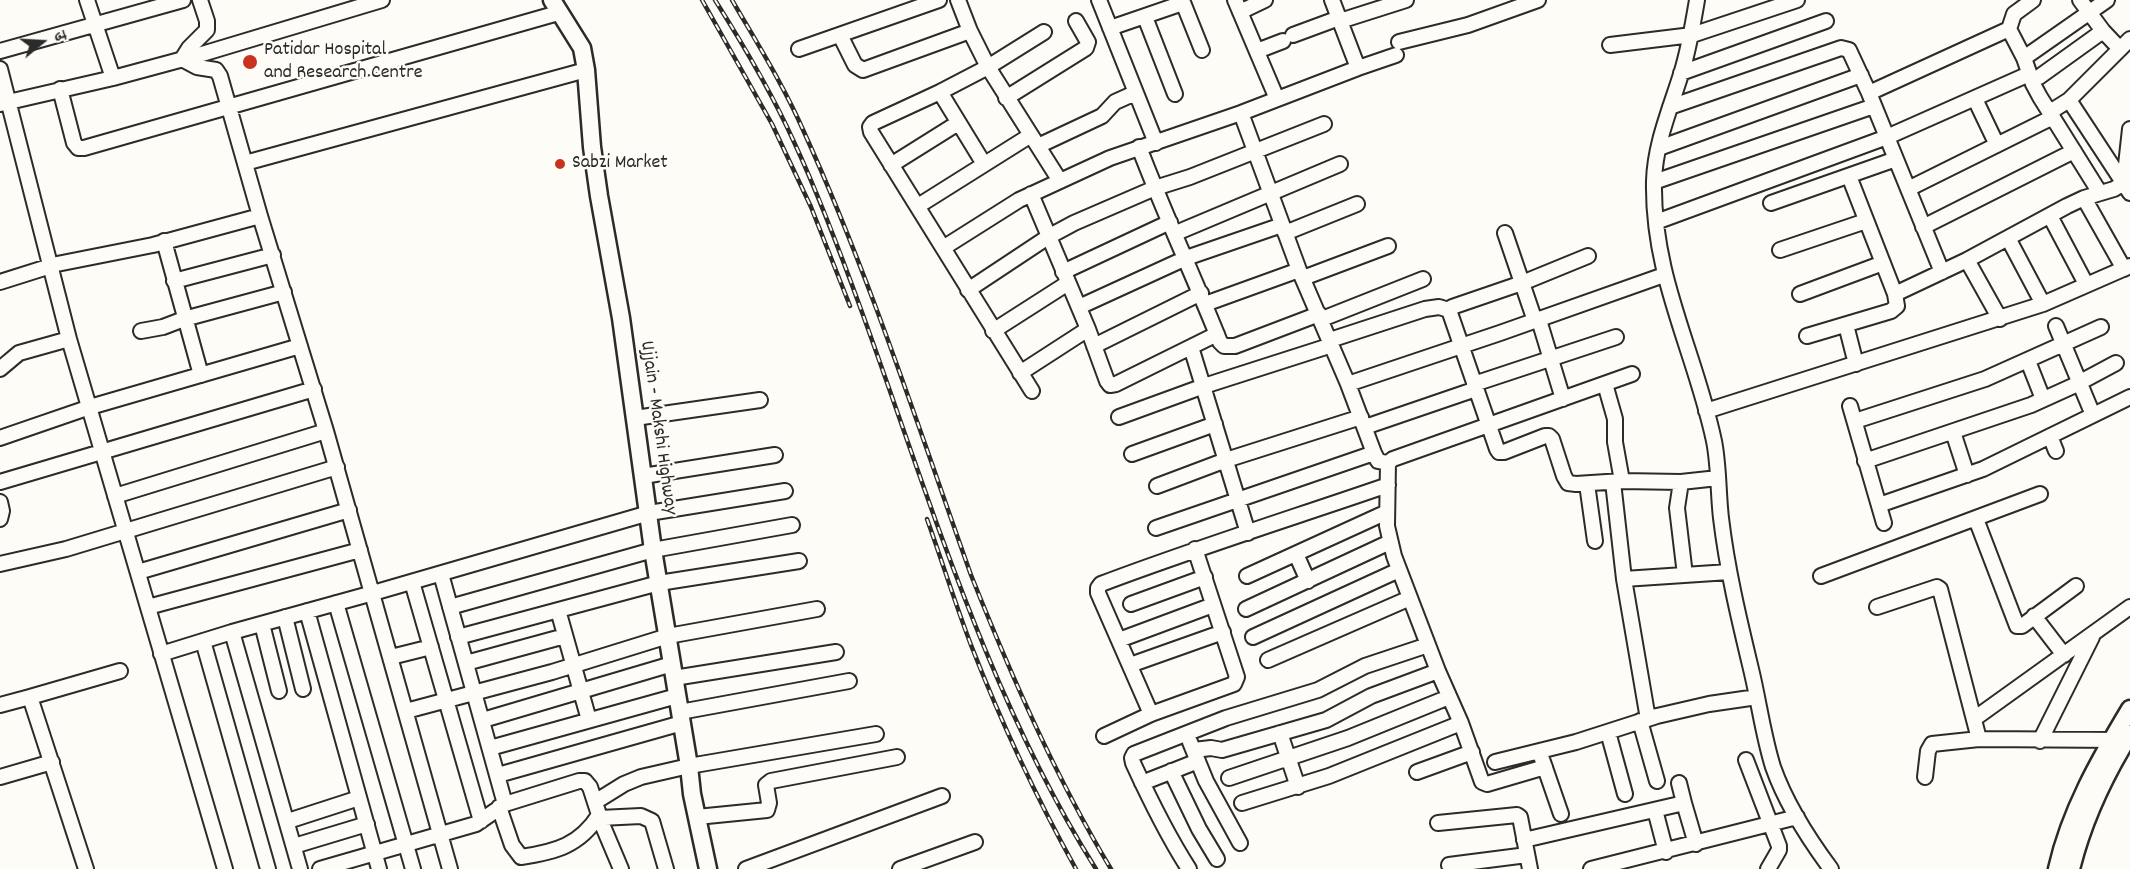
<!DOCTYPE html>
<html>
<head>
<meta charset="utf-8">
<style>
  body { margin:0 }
  #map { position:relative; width:2130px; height:869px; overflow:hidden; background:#fdfcf7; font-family:Dekko,"Playpen Sans Deva",sans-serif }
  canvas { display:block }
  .north { position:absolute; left:12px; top:12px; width:60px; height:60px; -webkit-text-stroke:4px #fdfcf7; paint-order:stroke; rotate:72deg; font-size:16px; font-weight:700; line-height:24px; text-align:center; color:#2b2b2b }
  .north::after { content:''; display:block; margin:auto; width:21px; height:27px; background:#2b2b2b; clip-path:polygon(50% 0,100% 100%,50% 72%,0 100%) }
</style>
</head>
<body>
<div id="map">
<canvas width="2130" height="869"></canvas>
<div class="north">उ</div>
</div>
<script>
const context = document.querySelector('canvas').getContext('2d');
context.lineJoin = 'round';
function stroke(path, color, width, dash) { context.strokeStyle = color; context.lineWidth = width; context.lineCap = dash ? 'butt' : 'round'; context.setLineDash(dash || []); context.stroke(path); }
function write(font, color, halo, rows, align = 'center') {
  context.font = font + ' Dekko,sans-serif'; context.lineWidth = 5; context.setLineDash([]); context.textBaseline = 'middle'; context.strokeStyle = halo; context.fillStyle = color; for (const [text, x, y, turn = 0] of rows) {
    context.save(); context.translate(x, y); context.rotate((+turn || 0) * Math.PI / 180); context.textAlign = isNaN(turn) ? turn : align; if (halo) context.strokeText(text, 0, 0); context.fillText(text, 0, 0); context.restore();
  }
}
const minor = new Path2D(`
  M87 0 113 78
  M200 0 207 21V30L189 48 182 59 197 67 216 70 220 76 260 216 326 431 450 869
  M958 0 970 31 988 67 1060 181
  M1099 0 1156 143
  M1182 0 1202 50
  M1235 0 1277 99
  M1332 0 1358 68
  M1697 0C1693 24 1689 48 1682 71 1671 107 1655 143 1654 181 1652 277 1695 351 1714 441 1719 466 1718 492 1721 518 1727 569 1739 619 1751 669 1759 702 1763 735 1773 767 1786 804 1808 838 1831 869
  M2033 0 2014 14 2009 29 2024 58 2033 84 2040 97 2100 193
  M2080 0 2103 31 2120 49
  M1240 12 1265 0
  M1145 17 1175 94
  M1340 21 1406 0
  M1110 28 1183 3
  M840 35 855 65 863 70 970 31
  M1293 35 1339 18
  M1399 42 1468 25 1538 0
  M1610 45 1692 35 1797 0
  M799 49 939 0
  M0 51 183 0
  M1257 51 1283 41
  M2024 58 2107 0
  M0 69 69 339 225 869
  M1681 73 1826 21
  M2039 77 2103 31
  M60 89 74 143 78 148H84L558 13
  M940 92 984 164
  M1869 93 2009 29
  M1006 98 1086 48 1088 42 1076 21
  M1975 99 1997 145
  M2069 100 2130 193
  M0 104 113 78 202 54 382 0
  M1670 107 1841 48 1849 50 1869 93 1942 272
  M2050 112 2069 100 2130 39
  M1241 113 1299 270 1348 384 1374 453 1378 461 1388 463
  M1038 146 1102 116 1115 102 1135 93
  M1139 147C1164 213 1194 277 1220 342L1224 346H1235L1319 314
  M1659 148 1861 75
  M245 163 586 70
  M891 165 958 123
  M1654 182 1874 106
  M1908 189 2053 117
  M1031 194 1088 329 1107 381 1110 385 1116 384 1217 334
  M2084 198 2124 269
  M1771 203 1896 159
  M918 206 1031 135
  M2050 216 2086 284
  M1656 222 1887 137 2029 74
  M1923 227 2074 151
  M1176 233 1340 164
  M1285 233 1357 204
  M1505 233 1535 321
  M2008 238 2043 304
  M164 241 201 375
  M943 248 1019 200 1110 158 1241 113 1358 68 1396 55
  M1780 250 1866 221
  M1588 256 1522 283 1452 307 1449 310 1497 449 1499 452H1504L1545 436H1549L1552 439 1564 476 1568 483 1576 484 1622 481 1681 482 1718 478
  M1967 260 2000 319
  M1063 272 1170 222
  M1303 278 1388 246
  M174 281 273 255
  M0 282 57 264 153 245 260 216
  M968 290 1048 237 1074 223 1155 188 1190 177 1324 124
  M1800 294 1883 263
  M1895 294 1967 260 2067 206 2084 198 2114 189 2124 183 2130 129
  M1205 304 1299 270
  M1079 307 1186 258 1282 225
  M1322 319 1423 279
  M1539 320 1563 399
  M1846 325 1856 364
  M2056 326 2093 415
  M141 331 163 327 184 319 284 292
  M993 331 1068 283
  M1807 336 1891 311 1897 306 1895 294 1849 176
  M1330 340 1425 309 1439 307 1449 310
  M1094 346 1201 293
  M1191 347 1248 533
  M2028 361 2043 399
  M0 369 19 353 69 339
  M1020 373 1088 329
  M1348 384 1500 333 1664 275
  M1474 384 1616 337
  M1605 384 1615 419V442L1622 481
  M1032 391 871 132 870 127 873 123 940 92 988 67 1044 32
  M1850 406 1884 523
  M1706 411 2043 304 2130 266
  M1119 417 1204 386 1332 345
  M635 418 760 400
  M1855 421 1985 379 2101 327
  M1365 427 1476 389
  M1953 432 1967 475
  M2050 436 2056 451
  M0 438 90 407 300 346
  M1132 454 1215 424
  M1865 461 2031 405 2073 386 2116 363
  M643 476 775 455
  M0 482 314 389
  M1613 482 1624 579 1648 719
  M1681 482 1677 508 1685 575
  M1587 484 1595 541
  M1157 486 1226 460 1361 417
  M115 496 326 431
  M0 502 2 511 0 519
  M1879 505 1983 469 2130 397
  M1976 519 2017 626H2022L2076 586
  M1156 528 1374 453
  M1296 554 1308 581
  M0 564 66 549 337 467
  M138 572 349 510
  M441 574 505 804
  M1247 576 1387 512
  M1821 576 2040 494
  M1624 579 1729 572
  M412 582 481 821
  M336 603 413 869
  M1131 604 1205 577
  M148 607 360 550
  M450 607 653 550 792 525
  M1877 607 1937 587 1940 589 1979 739 2121 740
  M1246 609 1390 542
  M558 610 589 720
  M307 611 379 869
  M2034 616 2064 655
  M285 617 303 689
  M262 624 279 691
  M232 632 300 869
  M458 637 659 583 799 561
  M1253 637 1399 570
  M1119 640 1213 605
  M203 641 268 869
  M161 654 232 632 373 593 649 513 785 491
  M391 657 431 647
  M1268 660 1410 598
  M466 663 565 636
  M1130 665 1223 632
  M674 678 836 652
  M30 697 120 671
  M0 705 30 697 86 869
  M406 711 552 672 668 636 817 609
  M680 712 849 681
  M1151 714 1098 593V588L1101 584C1196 548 1292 518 1388 485
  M1974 719 2130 607
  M483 720 672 664
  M1640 721 1657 781
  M1608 732 1625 794
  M1280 733 1298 787
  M1104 736 1151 714 1234 684 1237 677 1195 549
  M2040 741 2092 637
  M1190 742 1206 781 1240 843
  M490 748 677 696
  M1194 750 1211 748 1222 750 1326 720 1371 696 1438 671
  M1542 759 1561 814
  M1746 760 1779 846V850L1768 869
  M1495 762 1576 742 1657 716 1709 704 1757 697
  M1545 767 1487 784 1482 782 1461 723 1438 671 1394 556 1387 526 1388 463 1393 459 1632 374
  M1171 771 1199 829 1217 859
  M1417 772 1472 752
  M498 775 682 723
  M0 777 52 762
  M1925 777 1928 751 1932 744 1979 739
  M1229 778 1348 738 1449 697
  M1142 783 1198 761
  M1679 783 1684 803
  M595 802 624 784 641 777 689 766 876 734
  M1242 803 1329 776 1461 723
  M499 807 512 845 521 857C556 852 580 845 599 815
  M1655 810 1666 852
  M697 817 767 810 769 803 766 785 771 781 897 757
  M600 818 641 816 652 821 666 869
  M288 821 359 798
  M1438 823 1517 815 1520 817 1530 869
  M1524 840 1684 803 1696 844
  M294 846 367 824
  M1449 865 1527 855
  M320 869 476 824 505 804 579 781H585L590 787 602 824 621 869
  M746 869 942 796
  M900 869 975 842
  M1189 869C1167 835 1150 800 1133 763L1132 758 1134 754 1226 718 1318 690 1365 666 1428 645
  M1591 869 1797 817`);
const major = new Path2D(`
  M552 0 582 48 586 70 592 147 599 196 621 318 653 550 689 766 692 794 708 869
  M2057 869C2070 811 2100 759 2130 709
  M2071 869C2083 820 2104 776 2130 734`);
stroke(minor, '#2b2b2b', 18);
stroke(major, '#2b2b2b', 21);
stroke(minor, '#fdfcf7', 14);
stroke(major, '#fdfcf7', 16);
const rail = new Path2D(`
  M702 0 772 124 811 207 850 306
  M715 0C744 46 772 93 794 142 820 198 842 257 863 315 931 503 989 699 1096 869
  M732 0C757 43 784 86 804 132 869 275 918 426 971 575 1011 675 1055 776 1111 869
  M927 519C942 561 955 603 971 645 1001 722 1036 797 1076 869`);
stroke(rail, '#2b2b2b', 4.5);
stroke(rail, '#fdfcf7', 2, [7]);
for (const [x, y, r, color] of [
  [250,62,8,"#c8321e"],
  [560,164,6,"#c8321e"]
]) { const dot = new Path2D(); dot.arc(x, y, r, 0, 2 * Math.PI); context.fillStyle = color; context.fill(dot); stroke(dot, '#fdfcf7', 2); }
write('20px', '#2b2b2b', '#fdfcf7', [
  ["Patidar Hospital",264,51],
  ["and Research Centre",264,74],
  ["Sabzi Market",572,164]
], 'left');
write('20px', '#2b2b2b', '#fdfcf7', [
  ["Ujjain - Makshi Highway",657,428,82]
]);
</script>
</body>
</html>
